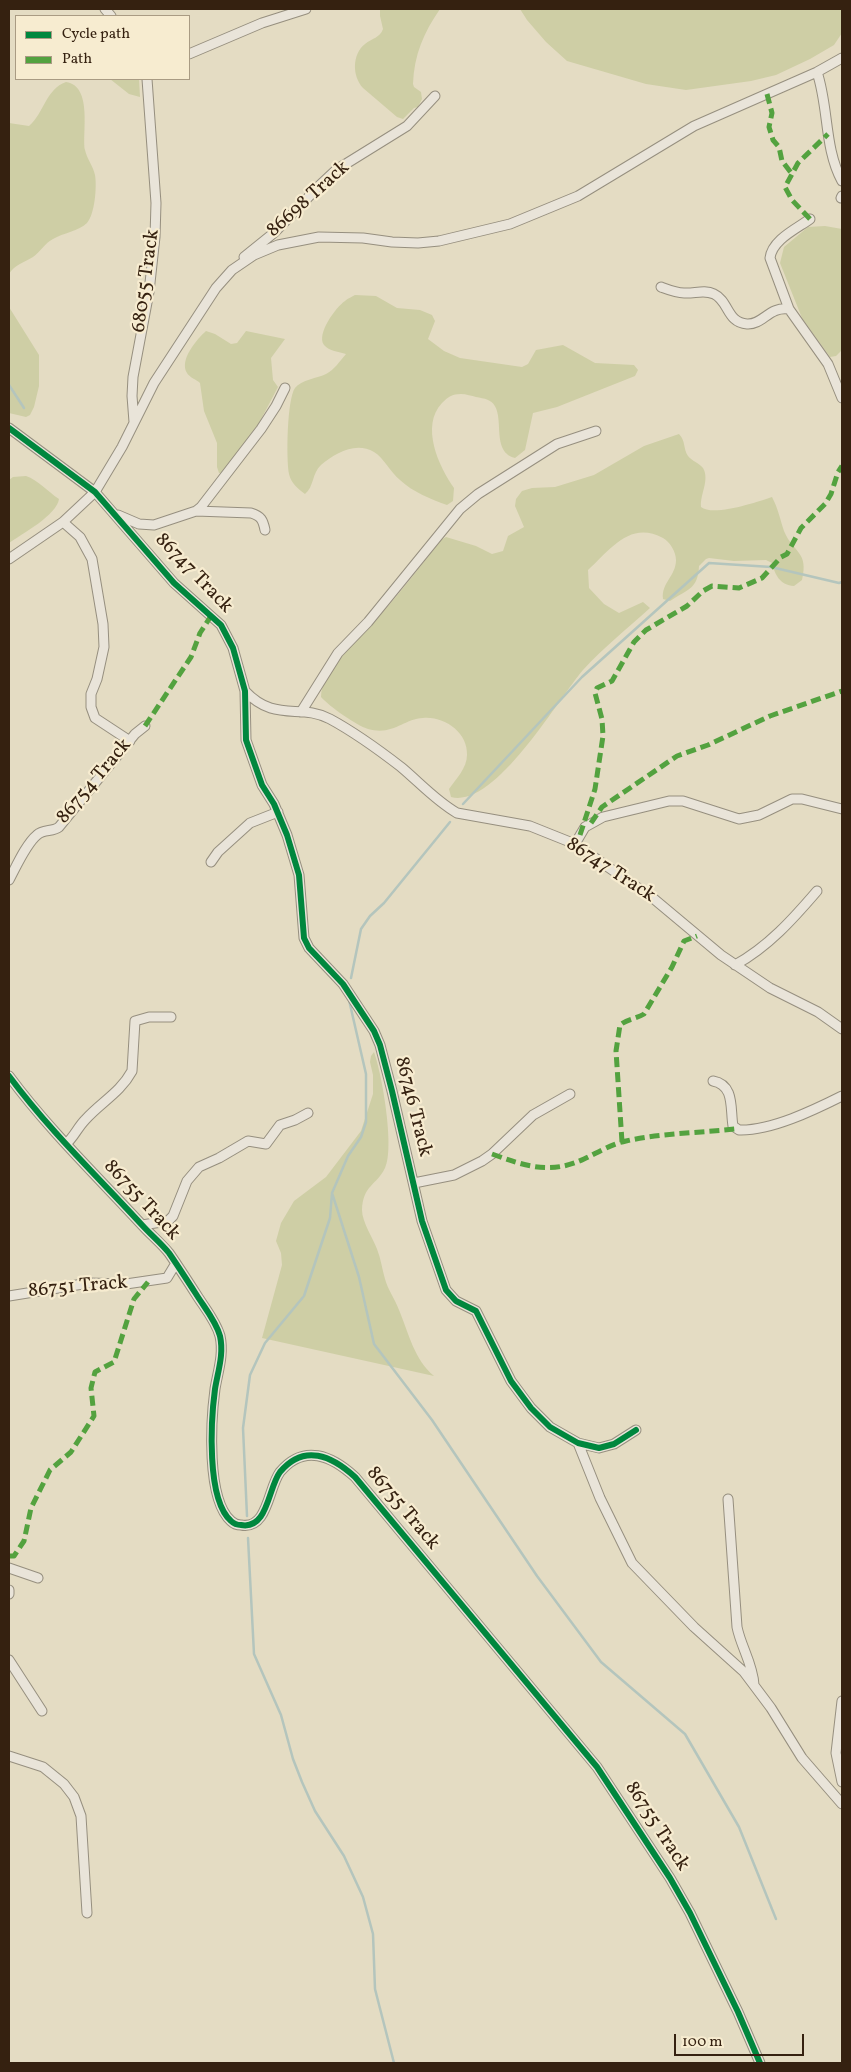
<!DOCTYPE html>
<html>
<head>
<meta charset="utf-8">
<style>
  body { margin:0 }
  #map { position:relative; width:851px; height:2072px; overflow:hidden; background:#e4dcc3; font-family:Vollkorn,serif }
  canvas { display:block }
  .frame { position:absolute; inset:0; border:10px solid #352110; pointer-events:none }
  .legend { position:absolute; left:15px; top:15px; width:175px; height:65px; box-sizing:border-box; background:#f7ecd0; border:1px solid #a99b83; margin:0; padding:6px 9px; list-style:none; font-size:15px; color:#352110 }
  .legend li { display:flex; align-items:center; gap:10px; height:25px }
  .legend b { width:25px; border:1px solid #a99b83 }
  .scale { position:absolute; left:674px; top:2034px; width:130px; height:22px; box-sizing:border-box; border:2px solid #352110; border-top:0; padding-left:6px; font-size:15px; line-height:18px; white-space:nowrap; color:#352110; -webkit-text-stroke:4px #f7ecd0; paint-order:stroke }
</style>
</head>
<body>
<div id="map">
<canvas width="851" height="2072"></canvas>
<div class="frame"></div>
<ul class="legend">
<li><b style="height:6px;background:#00873e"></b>Cycle path</li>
<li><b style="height:6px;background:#53a23f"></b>Path</li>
</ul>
<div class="scale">100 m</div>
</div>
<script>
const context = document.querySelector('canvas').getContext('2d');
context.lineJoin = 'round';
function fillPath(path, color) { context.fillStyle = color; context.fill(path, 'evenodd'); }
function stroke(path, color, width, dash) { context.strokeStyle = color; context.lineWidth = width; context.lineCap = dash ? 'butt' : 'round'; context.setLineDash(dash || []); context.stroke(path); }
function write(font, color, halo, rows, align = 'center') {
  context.font = font + ' Vollkorn,serif'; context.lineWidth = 4.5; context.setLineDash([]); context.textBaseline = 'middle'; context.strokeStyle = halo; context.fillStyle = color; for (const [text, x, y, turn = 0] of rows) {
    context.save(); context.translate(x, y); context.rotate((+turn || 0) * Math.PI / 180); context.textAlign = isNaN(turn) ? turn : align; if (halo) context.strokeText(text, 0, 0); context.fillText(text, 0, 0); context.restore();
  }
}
fillPath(new Path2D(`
  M380 9H440C424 32 414 55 413 84L414 87 421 92 422 99 418 107 414 108 403 119 397 117 363 88C352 76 352 54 365 44 372 38 380 38 383 29L380 16Z
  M520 9H842V33L834 45 810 59 776 75 751 81 686 90 646 84 567 61 546 42 527 20Z
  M96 79H139L140 97 129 94 110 79Z
  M66 82C93 86 82 133 85 150 87 159 93 166 95 175 97 186 95 214 87 223 79 231 63 233 53 239 45 243 40 252 33 257 25 262 14 265 9 274V123L29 126C44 113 46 89 66 82Z
  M825 226 842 229V350L836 356 830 357 802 318 780 263 784 247 808 227Z
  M355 295 376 296 397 308 420 310 432 315 435 321 428 339 444 351 460 358 522 367 528 364 536 350 563 345 595 363 634 365 638 370 635 376 557 407 533 413 525 450 515 458C488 451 509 409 488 400 484 398 480 398 476 397 472 396 466 394 461 394 452 394 448 397 442 403 420 426 439 467 454 488L453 501 447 505C430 499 413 492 400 480 390 472 384 458 374 452 356 441 335 453 321 465 312 473 314 487 305 494 298 489 291 483 289 474 286 459 287 399 295 388 301 380 318 378 326 374 334 370 340 361 346 354 339 352 329 351 324 345 316 334 336 307 345 301 348 298 352 297 355 295Z
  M9 307 39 355V386L34 407 30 415 26 417 9 413Z
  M206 331 215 334 231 344 237 343 246 331 285 339 271 358 273 380 278 387 258 425 223 473H219L217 467V443L204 411 200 383C197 380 189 377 187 373 179 360 197 339 206 331Z
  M679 434C686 441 683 449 688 456 692 461 699 463 703 468 710 480 700 494 701 507 713 517 757 502 772 497 778 508 780 519 784 531 793 553 809 551 802 580L794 586C780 585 775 575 772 563L766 560 734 561 709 558 706 559 699 566C698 589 688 589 670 601L663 599C661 583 676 576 676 560 676 552 670 542 663 538 630 520 610 550 588 570L589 588 604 604 619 613 643 602 650 608C628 628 603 648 583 670 558 699 495 809 451 797L449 789C456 779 467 768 467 755 468 733 445 716 423 718 403 719 393 736 368 729 356 725 330 707 321 697 321 670 366 633 383 612 403 589 422 564 441 540L446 537 476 546 492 554 503 551 508 536 524 527 515 506 516 499 522 491 532 488 555 487 594 475 644 446Z
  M26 476C38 480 47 491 59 499 57 515 22 534 9 543V480L13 477Z
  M374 1052C382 1074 395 1148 385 1168 376 1186 363 1185 362 1210 362 1222 373 1238 377 1249 381 1259 382 1269 385 1279 388 1290 395 1299 399 1310 409 1334 414 1359 434 1376L262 1338 282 1265 281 1253 276 1241 281 1223 294 1201 326 1177 361 1131 373 1094V1075L370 1062 371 1056Z`), '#cecea5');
stroke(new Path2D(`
  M9 385 24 408
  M463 804 582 677 709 563 771 567 839 583 842 582
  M351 978 361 929 370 916 384 903 450 822
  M332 1193 359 1277 374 1344 432 1420 537 1576 601 1662 685 1734 739 1827 776 1919
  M247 1516 243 1428 250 1375 265 1343 304 1296 330 1218 332 1193 348 1156 361 1137 366 1122V1074L349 1000
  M248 1538 254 1654 281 1715 293 1759 302 1782 315 1811 344 1856 363 1897 373 1934 375 1989 394 2063`), '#b4c5bd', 2.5);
const minor = new Path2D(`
  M105 9 111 16
  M189 54 262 23 306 9
  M817 72C829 108 824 148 842 181
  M841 198 842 196
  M810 219C796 229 772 240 770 258L789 309 828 364 842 398
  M244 257 275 232 320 185 336 170 407 126 435 96
  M661 287C669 290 676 293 684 293 694 294 704 289 714 294 729 301 727 323 747 324 763 325 769 306 789 309
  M134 422 132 396 133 377 149 292 155 237 156 203 147 79
  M9 428 95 492 174 583 221 625 233 648 245 691 246 740 262 785 274 804 287 835 299 875 304 938 309 948 343 984 374 1031 380 1045 392 1091 422 1221 446 1290 456 1301 476 1311 511 1381 531 1408 550 1427 578 1443 599 1448 614 1444 636 1430
  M196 511 251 513C261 516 263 520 265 530
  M118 515 139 524 154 525 196 511 201 507 261 429 276 406 285 388
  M63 522 80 537 92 559 103 624 104 647 97 679 91 694V707L95 718 130 741
  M9 559 63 522 95 492 122 447 154 383 216 288 232 270 254 255 278 245 319 237 363 238 392 242 418 243 439 241 510 224 578 196 694 126 817 72 842 58
  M245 691C275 723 300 703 330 719 354 732 379 750 401 767 419 782 436 801 457 813L530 826 575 844 654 899 721 955 770 988 818 1012 842 1029
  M301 712 338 653 368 622 460 509 478 494 557 444 596 431
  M575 844 585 827 603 817 669 801H683L739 819 759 815 792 799H802L842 809
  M211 862 218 852 250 823 278 812
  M9 880C16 867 26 844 37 835 43 829 53 832 59 827L135 734 145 726
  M735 965C768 947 793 919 817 891
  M9 1076C49 1130 97 1176 142 1225 151 1235 161 1243 169 1253 178 1266 187 1280 196 1294 204 1307 216 1321 220 1336 224 1354 218 1371 215 1389 211 1419 206 1499 231 1521 234 1524 238 1525 241 1525 268 1530 268 1488 280 1472 304 1443 332 1456 355 1477L597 1767 670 1878 690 1913 738 2012 760 2063
  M713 1081C735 1085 730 1109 733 1126L739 1130C771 1131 814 1110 842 1096
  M66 1144C74 1137 78 1127 85 1120 101 1102 120 1093 132 1071L135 1021 149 1017H171
  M414 1183 454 1175 482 1161 492 1154 533 1115 570 1094
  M142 1225 168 1221 173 1216 187 1181 199 1167 219 1158 248 1141 266 1144 280 1125 295 1120 308 1113
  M9 1296 89 1283 126 1284 167 1278 176 1263
  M578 1443 600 1498 632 1563 694 1627 744 1672 771 1708 802 1758 842 1804
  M728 1499 737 1627C741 1647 753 1664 754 1685
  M9 1568 38 1578
  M9 1590V1594
  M9 1660 42 1711
  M842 1701 836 1753 842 1782
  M9 1756 43 1767 64 1784 74 1797 81 1816 87 1913`);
stroke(minor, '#968f7f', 11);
stroke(minor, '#e9e4d9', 9);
stroke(new Path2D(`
  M767 94 772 113 769 127 773 140 779 147 782 161 792 174
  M810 219 792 200 785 187 798 163 828 134
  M145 726 191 657 200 633 211 616
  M591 823 602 807 677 756 708 745 770 716 842 691
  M580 835 595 789 603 736 602 719 595 693 597 688 612 681 634 642 646 630 687 606 703 591 712 586 739 588 762 578 781 557 787 554 801 528 825 504 831 494 838 472 842 466
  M622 1142 616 1051 620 1025C627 1019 636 1019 644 1014L672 967 684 941 697 936
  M492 1154C525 1166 550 1175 584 1159 597 1153 611 1144 626 1141 662 1133 699 1133 735 1129
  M9 1556H14L24 1541 31 1508 50 1470 71 1452 94 1416 91 1388 95 1372 114 1362 134 1299 148 1282`), '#53a23f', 5, [10, 5]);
stroke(new Path2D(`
  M9 428 95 492 174 583 221 625 233 648 245 691 246 740 262 785 274 804 287 835 299 875 304 938 309 948 343 984 374 1031 380 1045 392 1091 422 1221 446 1290 456 1301 476 1311 511 1381 531 1408 550 1427 578 1443 599 1448 614 1444 636 1430
  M9 1076C49 1130 97 1176 142 1225 151 1235 161 1243 169 1253 178 1266 187 1280 196 1294 204 1307 216 1321 220 1336 224 1354 218 1371 215 1389 211 1419 206 1499 231 1521 234 1524 238 1525 241 1525 268 1530 268 1488 280 1472 304 1443 332 1456 355 1477L597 1767 670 1878 690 1913 738 2012 760 2063`), '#00873e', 6);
write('20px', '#352110', '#f7ecd0', [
  ["86698 Track",309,200,-42],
  ["68055 Track",147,281,-82],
  ["86747 Track",193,574,46],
  ["86754 Track",95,782,-50],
  ["86747 Track",610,871,33],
  ["86746 Track",412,1107,76],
  ["86755 Track",141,1201,47],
  ["86751 Track",78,1288,-5],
  ["86755 Track",402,1509,50],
  ["86755 Track",656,1827,57]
]);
</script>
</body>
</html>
